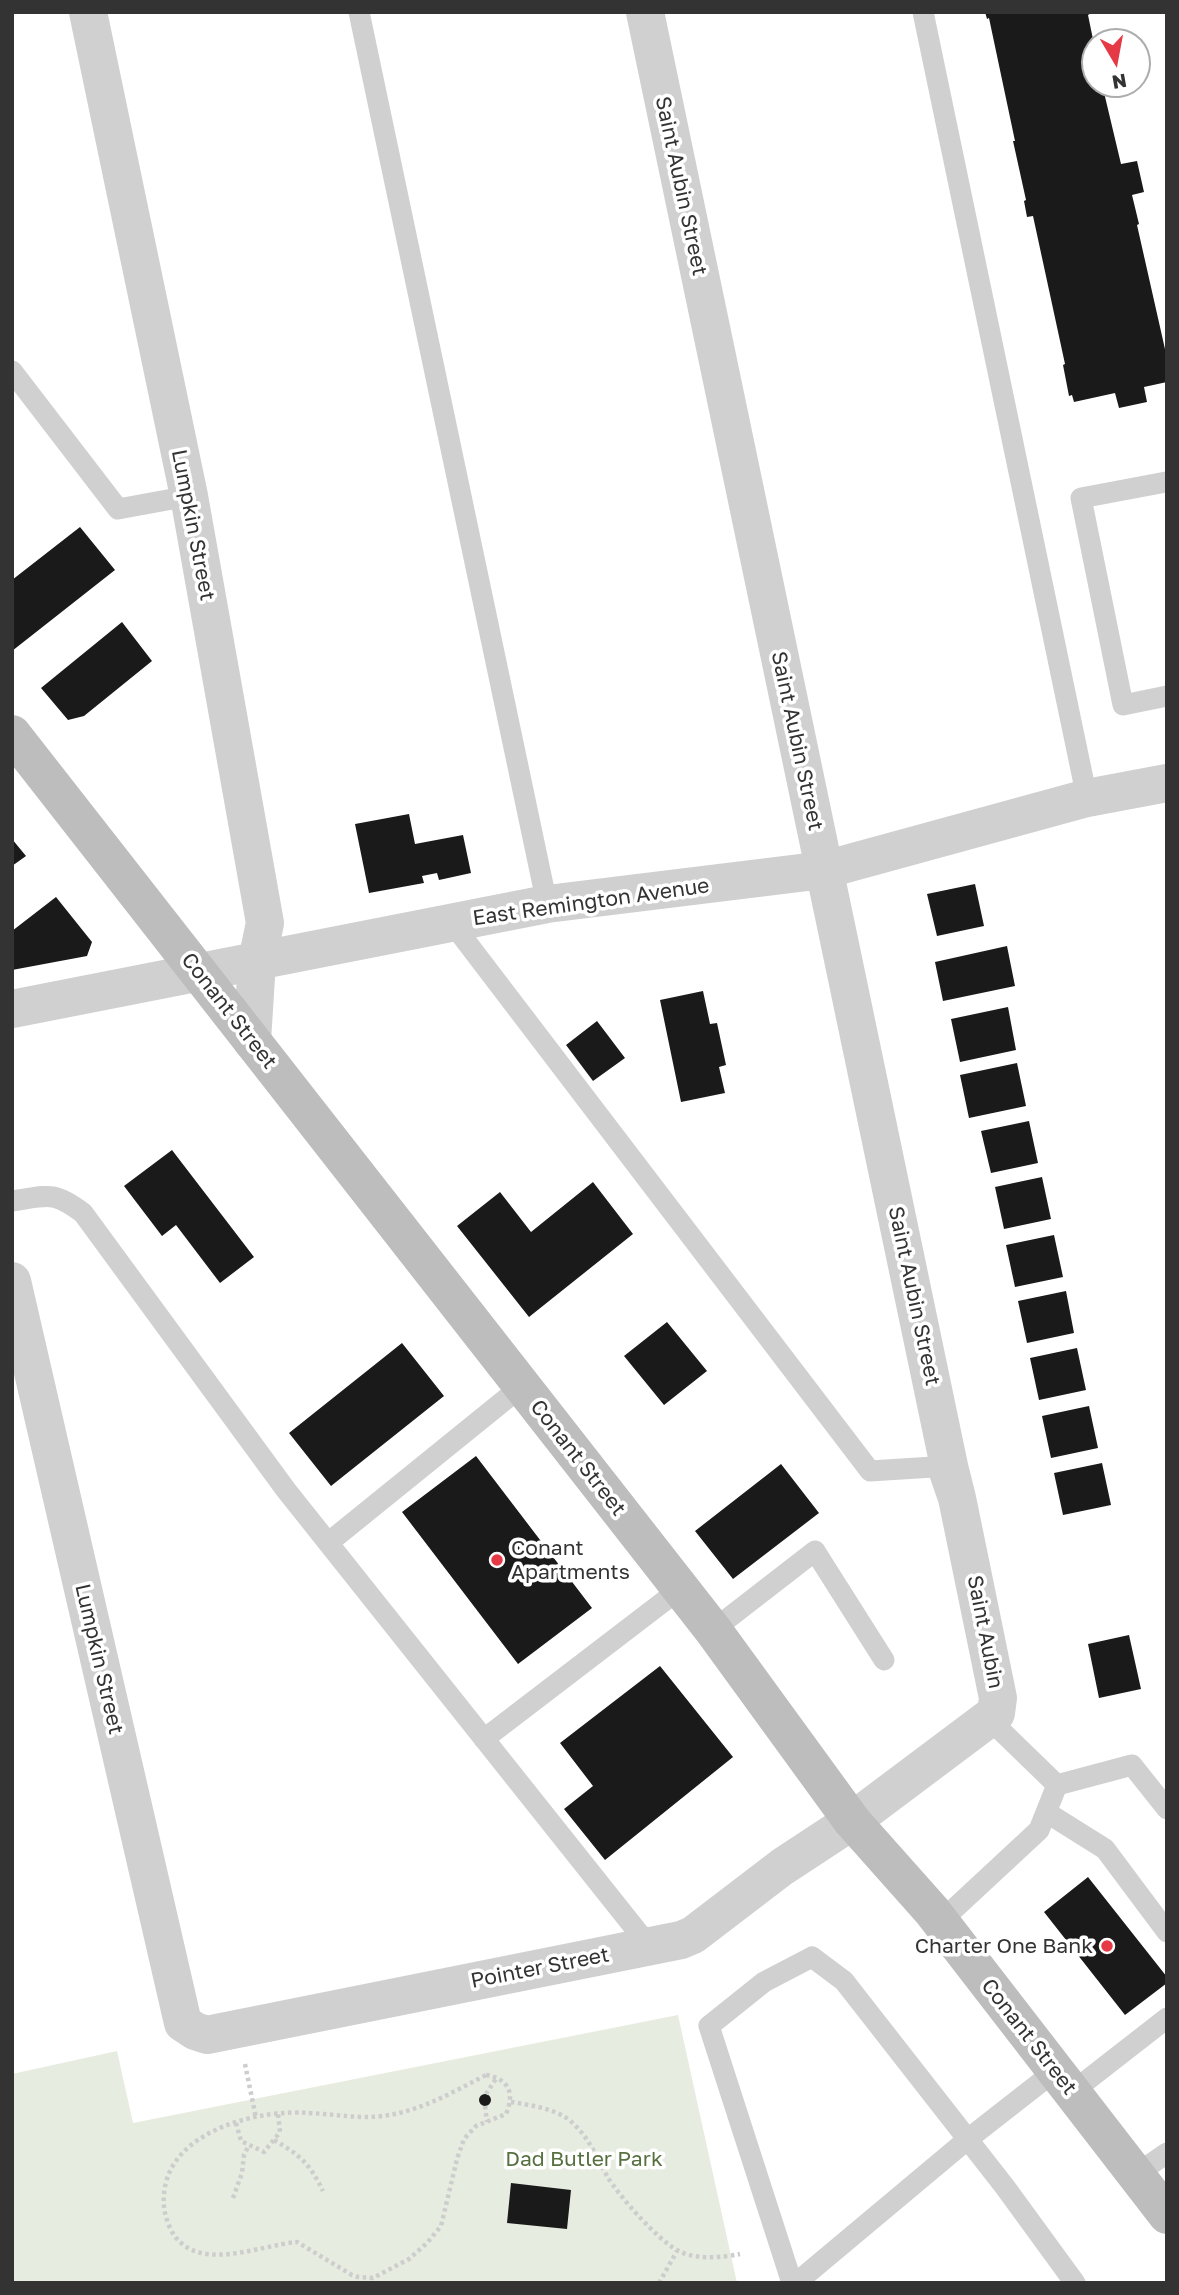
<!DOCTYPE html>
<html>
<head>
<meta charset="utf-8">
<style>
  body { margin:0 }
  #map { position:relative; width:1179px; height:2295px; overflow:hidden; background:#fff; font-family:"Golos Text",sans-serif }
  canvas { display:block }
  .frame { position:absolute; inset:0; border:14px solid #333; pointer-events:none }
  .north { position:absolute; left:1081px; top:28px; width:70px; height:70px; box-sizing:border-box; background:#fff; border:2px solid #adadad; border-radius:50%; rotate:170deg; font-size:19px; font-weight:700; line-height:28px; text-align:center; color:#333 }
  .north::after { content:''; display:block; margin:auto; width:24px; height:32px; background:#e63946; clip-path:polygon(50% 0,100% 100%,50% 72%,0 100%) }
</style>
</head>
<body>
<div id="map">
<canvas width="1179" height="2295"></canvas>
<div class="frame"></div>
<div class="north">N</div>
</div>
<script>
const context = document.querySelector('canvas').getContext('2d');
context.lineJoin = 'round';
function fillPath(path, color) { context.fillStyle = color; context.fill(path, 'evenodd'); }
function stroke(path, color, width, dash) { context.strokeStyle = color; context.lineWidth = width; context.lineCap = dash ? 'butt' : 'round'; context.setLineDash(dash || []); context.stroke(path); }
function write(font, color, halo, rows, align = 'center') {
  context.font = font + ' "Golos Text",sans-serif'; context.lineWidth = 7; context.setLineDash([]); context.textBaseline = 'middle'; context.strokeStyle = halo; context.fillStyle = color; for (const [text, x, y, turn = 0] of rows) {
    context.save(); context.translate(x, y); context.rotate((+turn || 0) * Math.PI / 180); context.textAlign = isNaN(turn) ? turn : align; if (halo) context.strokeText(text, 0, 0); context.fillText(text, 0, 0); context.restore();
  }
}
fillPath(new Path2D(`
  M678 2015 737 2283H12V2074L117 2051 133 2123Z`), '#e6ecdf');
fillPath(new Path2D(`
  M985 12H1093L1088 15 1095 49V84H1102L1121 164 1137 161 1144 192 1132 195 1139 224 1137 225 1167 358V382L1144 387 1147 402 1119 408 1115 393 1074 402 1072 395 1069 396 1063 365 1065 364 1033 216 1027 217 1024 201 1026 200 1013 141H1015L989 18 987 19Z
  M80 527 115 570 12 651V580Z
  M122 622 152 661 84 716 68 720 41 688Z
  M409 814 415 844 463 835 471 873 439 880 437 873 422 876 424 883 369 893 355 824Z
  M12 839 26 856 12 866Z
  M975 884 984 926 937 936 927 894Z
  M56 897 92 942 87 956 12 970V931Z
  M1007 946 1015 986 943 1001 935 962Z
  M703 991 710 1024 717 1023 726 1065 719 1067 725 1093 681 1102 660 1000Z
  M1008 1007 1016 1050 960 1062 951 1019Z
  M597 1021 625 1058 593 1081 566 1045Z
  M1017 1063 1026 1106 969 1118 960 1075Z
  M1029 1121 1038 1163 991 1173 981 1131Z
  M172 1150 254 1257 220 1283 176 1225 162 1236 124 1186Z
  M1042 1177 1051 1219 1004 1229 995 1187Z
  M593 1182 633 1234 529 1317 457 1226 500 1192 531 1232Z
  M1054 1235 1063 1277 1015 1287 1006 1245Z
  M1066 1291 1074 1333 1027 1343 1018 1301Z
  M667 1322 707 1371 664 1405 624 1356Z
  M402 1343 444 1396 331 1486 289 1433Z
  M1077 1348 1086 1390 1039 1400 1030 1358Z
  M1089 1406 1098 1448 1051 1458 1042 1416Z
  M476 1456 592 1608 518 1664 402 1512Z
  M1102 1463 1111 1505 1063 1515 1054 1473Z
  M781 1464 819 1513 733 1579 695 1531Z
  M1129 1635 1141 1689 1099 1698 1088 1644Z
  M660 1666 733 1757 605 1860 564 1809 593 1786 560 1743Z
  M1088 1877 1167 1977V1983L1125 2015 1044 1912Z
  M479 2100a6 6 0 1 1 12 0a6 6 0 1 1-12 0Z
  M511 2183 571 2190 567 2229 507 2223Z`), '#1a1a1a');
stroke(new Path2D(`
  M245 2064 256 2118
  M486 2075C509 2079 515 2093 506 2114L476 2126 464 2139 457 2159 441 2226 427 2243 409 2259 373 2278 358 2277 352 2275 297 2242C259 2245 193 2276 170 2228 163 2212 162 2199 166 2182 180 2129 260 2109 309 2113 334 2114 357 2119 383 2116 421 2111 453 2092 486 2075Z
  M486 2094 497 2077
  M511 2102C530 2105 552 2108 568 2119 588 2135 595 2154 607 2176 618 2195 658 2240 677 2250 694 2260 721 2258 740 2254
  M485 2106 487 2122
  M236 2123 241 2141 264 2152 280 2132 278 2114
  M274 2140C300 2155 310 2164 323 2191
  M233 2198 242 2173 244 2155 249 2145
  M659 2283 677 2251`), '#cdcdcd', 4.5, [3.5, 3.5]);
stroke(new Path2D(`
  M359 12 547 904
  M923 12 1087 798
  M12 371 118 509 189 496
  M1166 482 1081 498 1123 705 1167 696
  M452 923 870 1471 949 1466
  M12 1201C48 1196 52 1190 83 1213L286 1490 649 1946
  M328 1543 522 1386
  M713 1630 815 1551 884 1660
  M990 1720 1057 1785 1132 1765 1167 1809
  M484 1739 680 1589
  M1046 1812 1105 1849 1167 1932
  M940 1922 1039 1830 1057 1785
  M1072 2092 1167 2018
  M1135 2175 1167 2153
  M792 2283 709 2026 764 1982 812 1957 844 1981 1005 2187 1075 2283
  M796 2283 968 2139 1055 2071`), '#d0d0d0', 21);
stroke(new Path2D(`
  M88 12 189 496 265 923 257 961 252 1041
  M645 12 949 1466H946L957 1498 949 1466
  M12 1009 547 904 824 870 1087 798 1167 783
  M12 1281 183 2023 195 2031 207 2035 681 1940 693 1935 782 1867 852 1821 996 1713 998 1698 957 1498`), '#d0d0d0', 38);
stroke(new Path2D(`
  M12 734 713 1630 852 1821 932 1911 1167 2215`), '#bdbdbd', 38);
for (const [x, y, r, color] of [
  [497,1560,7,"#e63946"],
  [1107,1946,7,"#e63946"]
]) { const dot = new Path2D(); dot.arc(x, y, r, 0, 2 * Math.PI); context.fillStyle = color; context.fill(dot); stroke(dot, '#fff', 2.5); }
write('21px', '#333', '#fff', [
  ["Saint Aubin Street",681,186,78],
  ["Lumpkin Street",193,525,79],
  ["Saint Aubin Street",797,741,78],
  ["East Remington Avenue",591,902,-8],
  ["Conant Street",229,1011,52],
  ["Saint Aubin Street",914,1296,78],
  ["Conant Street",578,1458,52],
  ["Saint Aubin",985,1632,79],
  ["Lumpkin Street",99,1659,77],
  ["Pointer Street",540,1968,-11],
  ["Conant Street",1029,2037,52]
]);
write('21px', '#333', '#fff', [
  ["Conant",511,1548],
  ["Apartments",511,1572],
  ["Charter One Bank",1093,1946,"right"]
], 'left');
write('21px', '#56703f', '#fff', [
  ["Dad Butler Park",584,2159]
]);
</script>
</body>
</html>
